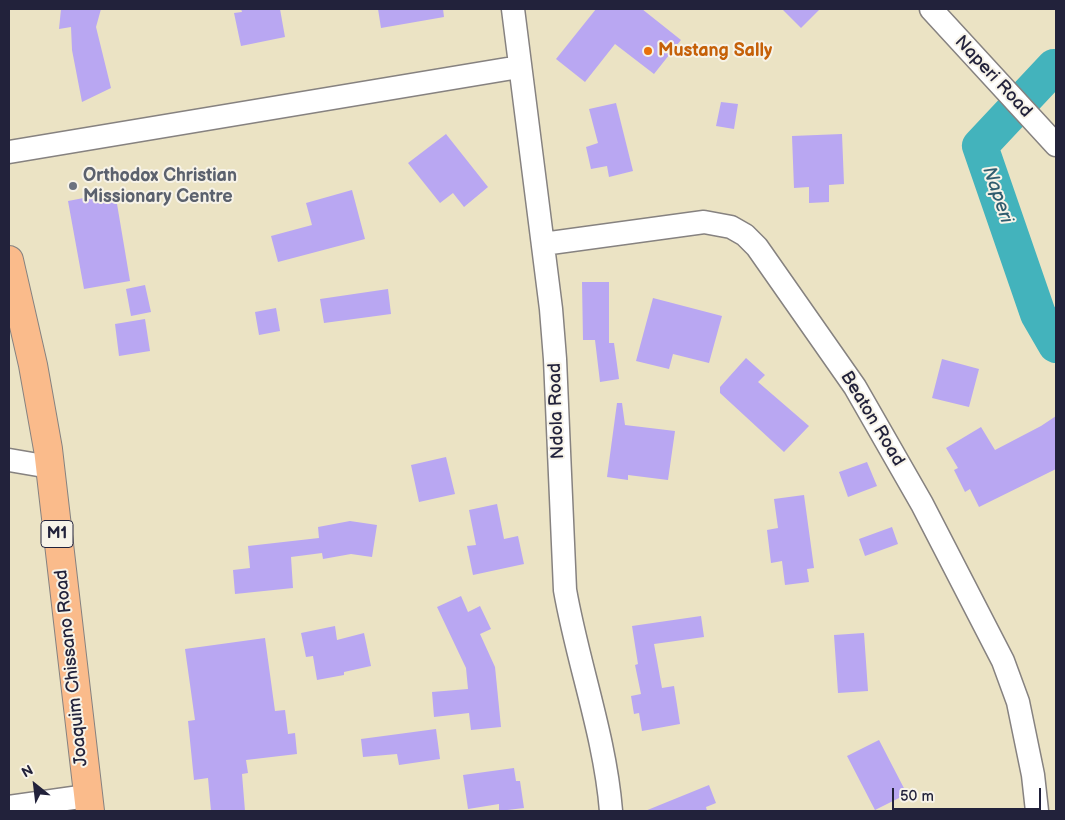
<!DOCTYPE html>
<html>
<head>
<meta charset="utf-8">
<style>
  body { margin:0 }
  #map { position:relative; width:1065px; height:820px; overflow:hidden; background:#ebe3c4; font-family:"Balsamiq Sans",sans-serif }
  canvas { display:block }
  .frame { position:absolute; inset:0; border:10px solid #22223b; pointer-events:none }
  .north { position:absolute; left:10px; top:760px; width:50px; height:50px; -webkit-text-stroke:4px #f7f3e8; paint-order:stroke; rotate:331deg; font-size:14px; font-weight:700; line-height:20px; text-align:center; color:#22223b }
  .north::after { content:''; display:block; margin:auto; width:18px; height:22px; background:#22223b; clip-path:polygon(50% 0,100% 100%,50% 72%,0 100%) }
  .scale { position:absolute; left:892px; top:788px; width:149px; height:22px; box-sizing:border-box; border:2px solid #22223b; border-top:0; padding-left:6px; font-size:15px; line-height:18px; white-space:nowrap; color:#22223b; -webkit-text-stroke:4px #f7f3e8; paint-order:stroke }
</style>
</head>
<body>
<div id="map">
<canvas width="1065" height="820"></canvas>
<div class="frame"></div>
<div class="north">N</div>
<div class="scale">50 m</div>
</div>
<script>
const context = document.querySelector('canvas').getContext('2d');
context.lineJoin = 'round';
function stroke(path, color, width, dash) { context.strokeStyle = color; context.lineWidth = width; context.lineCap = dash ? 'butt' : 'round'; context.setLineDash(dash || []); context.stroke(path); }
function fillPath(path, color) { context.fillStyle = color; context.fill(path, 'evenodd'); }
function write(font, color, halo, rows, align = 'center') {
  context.font = font + ' "Balsamiq Sans",sans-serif'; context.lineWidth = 4; context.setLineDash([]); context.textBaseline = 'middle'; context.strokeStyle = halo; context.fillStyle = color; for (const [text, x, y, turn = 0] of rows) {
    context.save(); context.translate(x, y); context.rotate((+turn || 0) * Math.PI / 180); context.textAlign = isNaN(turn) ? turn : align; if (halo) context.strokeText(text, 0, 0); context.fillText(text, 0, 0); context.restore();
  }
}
stroke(new Path2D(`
  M1056 67H1054L980 146 1038 314 1056 345`), '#43b3bc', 36);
fillPath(new Path2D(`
  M61 9H101L96 27 111 88 82 102 72 50 71 27 59 29Z
  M241 9H280L285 37 241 46 234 13 242 12Z
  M378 9H443L444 17 381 28Z
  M596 9H642L681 40 654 74 615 44 585 82 556 59Z
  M782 9H820L801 28Z
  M721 102 738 104 734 129 716 126Z
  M616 103 633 171 609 177 607 166 591 169 586 147 598 143 589 109Z
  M446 134 488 187 464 207 453 193 440 203 408 163Z
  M842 134 844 184 829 185V202L809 203V187L794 188 792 136Z
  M352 190 365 239 278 262 271 236 312 225 306 203Z
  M115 192 130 281 84 289 68 201Z
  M582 282H609V343H614L619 379 600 382 595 340H583Z
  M145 285 151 312 131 316 126 289Z
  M388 289 391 314 324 323 320 299Z
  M653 298 722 316 709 363 673 354 669 369 636 361Z
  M276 308 280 331 259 335 255 312Z
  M145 319 150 351 119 356 115 324Z
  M746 358 765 375 758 382 809 426 784 452 720 393V387Z
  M942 359 979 369 969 407 932 398Z
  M617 403H622L625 425 675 431 668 480 628 475V480L607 477Z
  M1056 416V469L979 507 970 489 965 492 954 470 958 468 946 448 981 427 995 450 1041 426Z
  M446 457 455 494 419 502 411 465Z
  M867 462 877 486 848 497 839 472Z
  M804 495 814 568 807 569 809 582 785 585 782 561 771 563 767 530 778 528 774 499Z
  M497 504 504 539 518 536 524 564 473 575 467 546 476 545 469 510Z
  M350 521 377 525 372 557 351 554 323 559 322 553 291 557 293 588 235 594 233 570 250 568 248 546 319 538 318 527Z
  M892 527 898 544 865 556 859 539Z
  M461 596 468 612 480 606 491 629 480 634 495 667 501 727 471 730 469 713 434 717 432 692 468 689 466 668 437 607Z
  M701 616 704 637 654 644 662 688 674 686 680 724 642 731 639 713 634 714 631 696 641 694 635 665 638 664 632 626Z
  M335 626 337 640 364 633 371 666 344 672V675L317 680 313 656 306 657 301 633Z
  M864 633 868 691 838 693 834 635Z
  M265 638 275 711 285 710 288 734 295 733 297 754 246 760 248 773 242 774 245 811H211L208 778 194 780 188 721 195 720 185 649Z
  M436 729 440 759 399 765 397 754 363 757 361 739Z
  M879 740 907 794 875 810 847 756Z
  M514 768 516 781H520L524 808 499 811V804L468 809 463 775Z
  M709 785 716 803 706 807 707 811H645Z`), '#b9a7f2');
const street = new Path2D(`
  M513 9 551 309 555 359 565 590C578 664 605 736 611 811
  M931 9 1056 145
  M9 152 519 67
  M543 244 704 222 731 227 745 235 757 247 855 387 922 504 1003 661 1018 702 1033 775 1037 811
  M9 460 50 467
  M9 807 87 796`);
const highway = new Path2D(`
  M9 260 33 365 48 449 90 811`);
stroke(street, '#868280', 25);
stroke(highway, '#868280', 30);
stroke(street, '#fff', 22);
stroke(highway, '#fabb8b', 28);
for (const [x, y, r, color] of [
  [648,51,5,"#e8710a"],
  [73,186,5,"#6b7280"]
]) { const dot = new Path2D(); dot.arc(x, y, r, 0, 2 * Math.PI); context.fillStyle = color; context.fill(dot); stroke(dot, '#f7f3e8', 2); }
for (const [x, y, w] of [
  [57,534,32]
]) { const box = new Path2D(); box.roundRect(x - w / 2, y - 13.5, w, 27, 4); context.fillStyle = '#f7f3e8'; context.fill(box); stroke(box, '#22223b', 1); }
write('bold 16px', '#22223b', null, [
  ["M1",57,534]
]);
write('bold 18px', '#c56008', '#f7f3e8', [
  ["Mustang Sally",658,51]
], 'left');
write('18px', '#22223b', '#f7f3e8', [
  ["Naperi Road",993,77,47],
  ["Ndola Road",557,411,-92],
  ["Beaton Road",872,419,59],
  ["Joaquim Chissano Road",72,668,-96]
]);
write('bold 18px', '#5b616d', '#f7f3e8', [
  ["Orthodox Christian",83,176],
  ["Missionary Centre",83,197]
], 'left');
write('italic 19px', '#2f5c6f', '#f7f3e8', [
  ["Naperi",997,195,71]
]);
</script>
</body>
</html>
